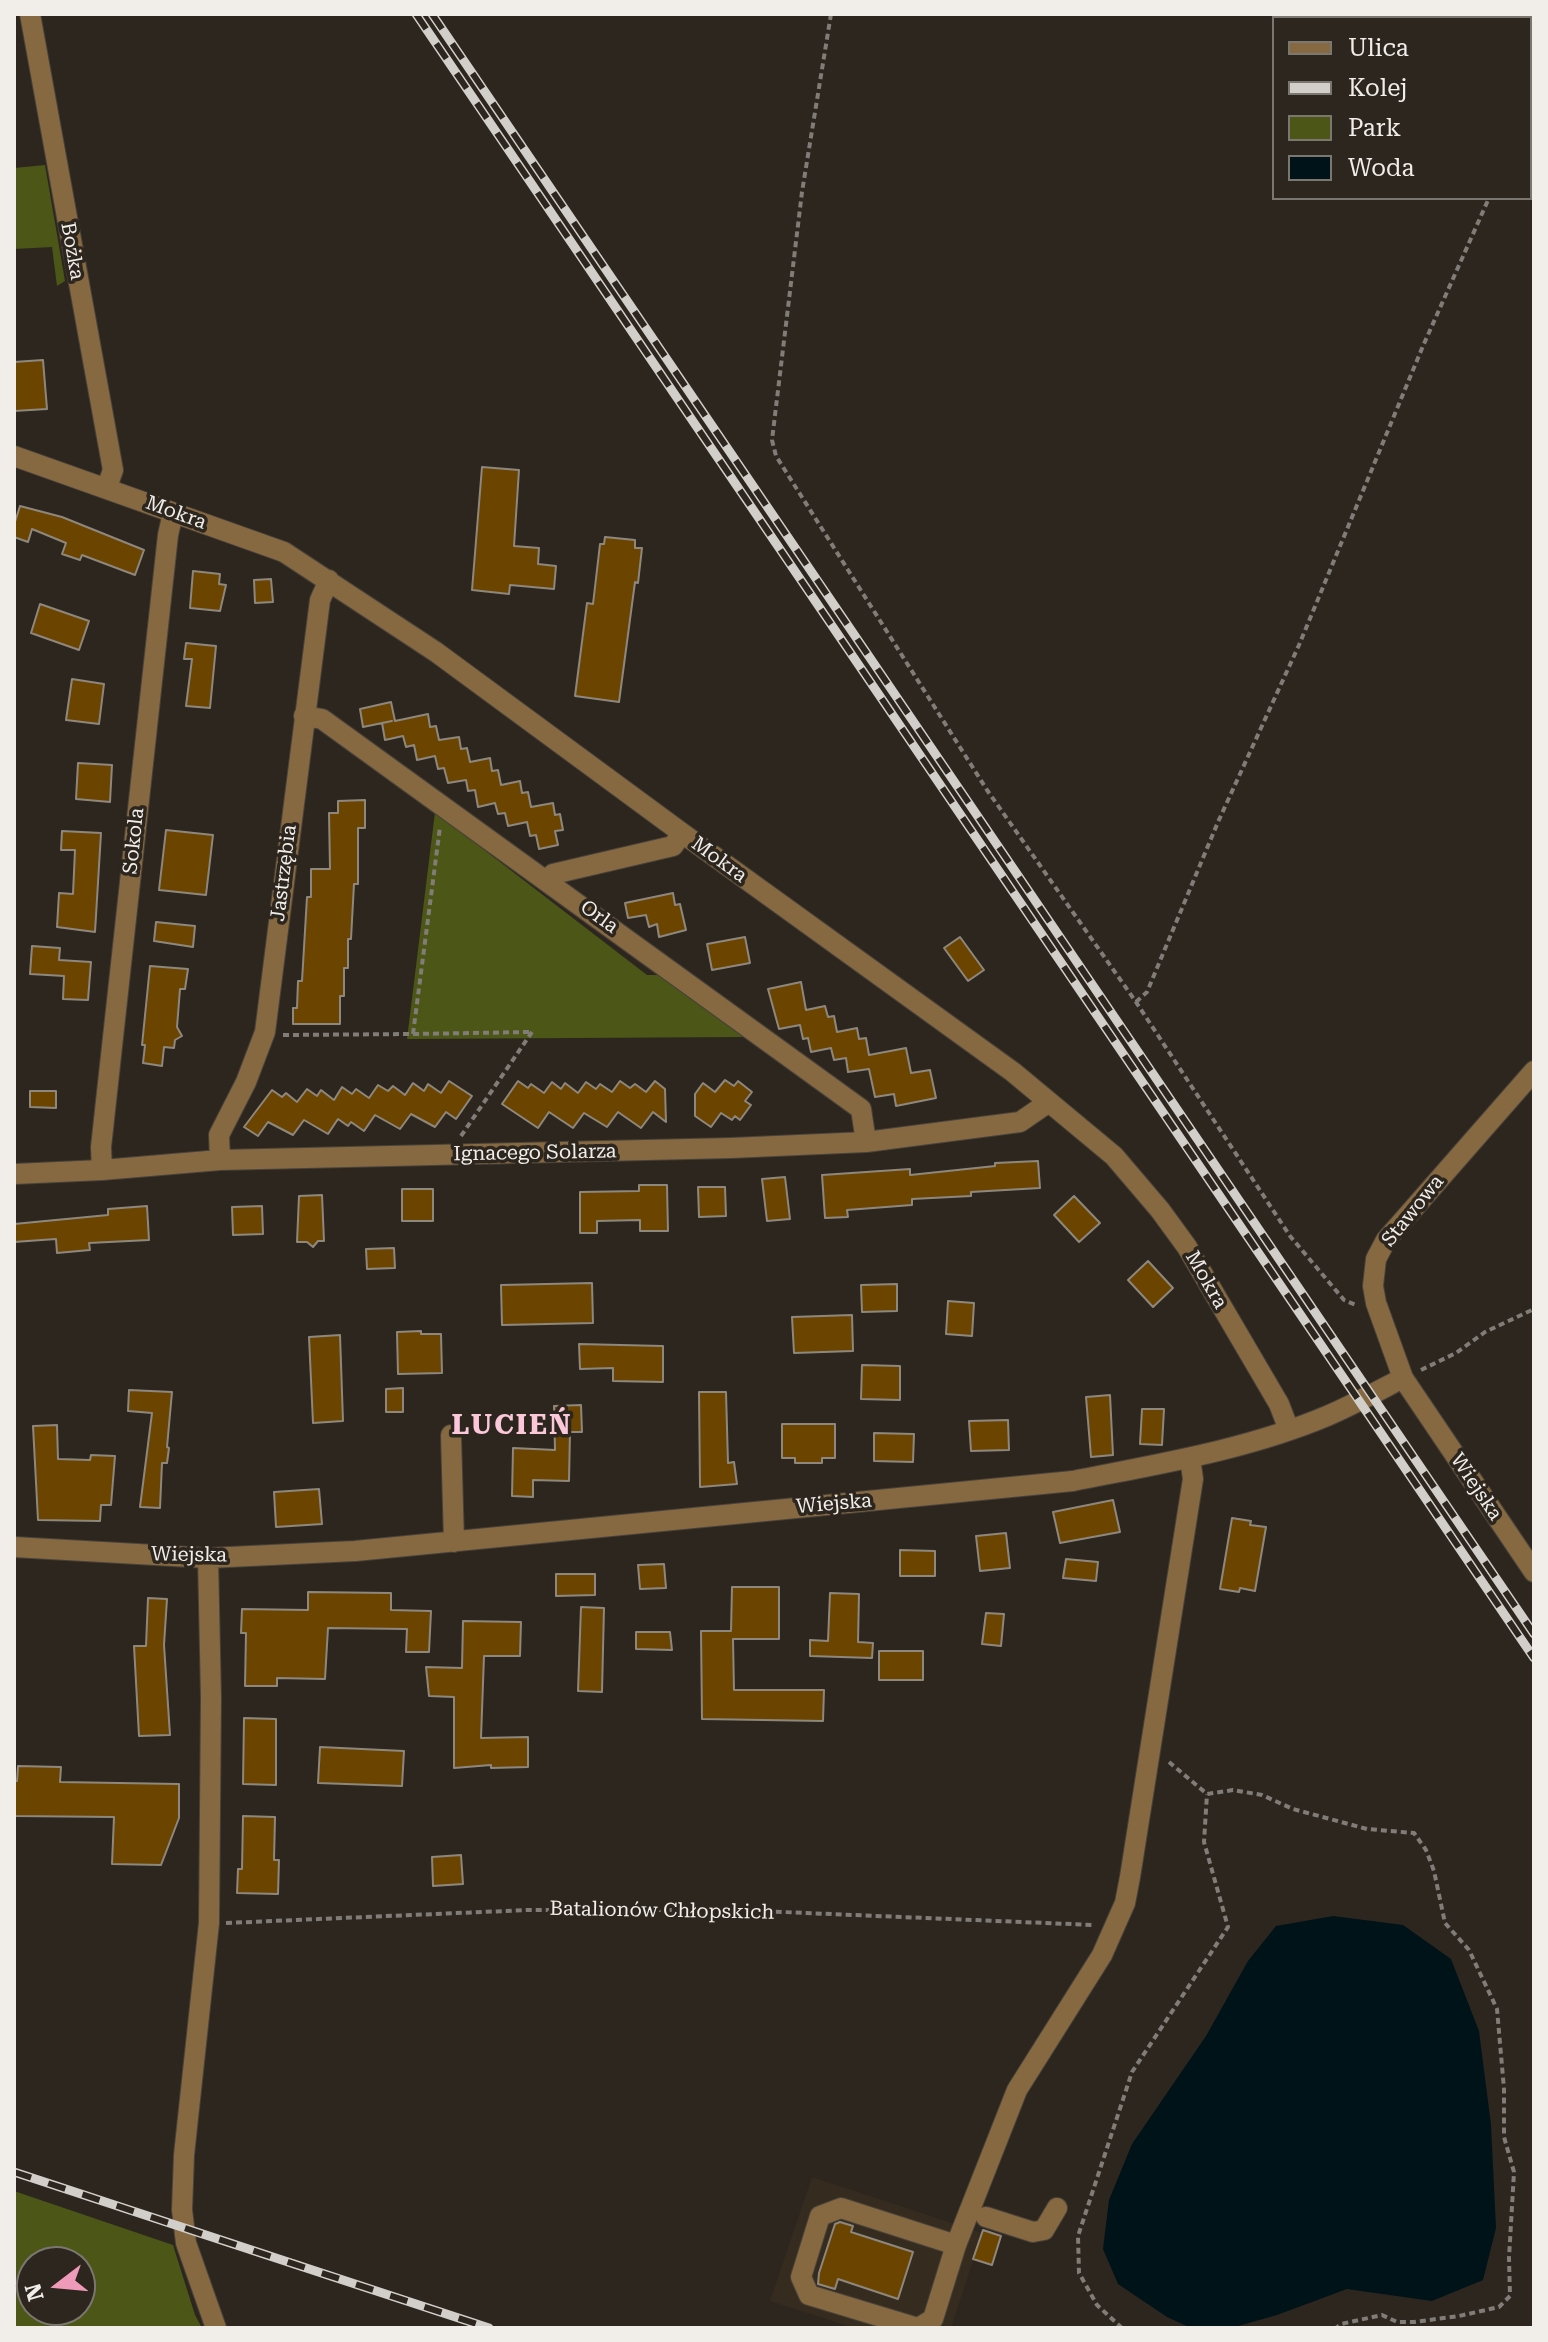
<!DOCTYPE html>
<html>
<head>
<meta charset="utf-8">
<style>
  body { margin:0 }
  #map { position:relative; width:1548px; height:2342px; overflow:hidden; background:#2c261f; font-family:"Roboto Serif",serif }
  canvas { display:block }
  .frame { position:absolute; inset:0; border:16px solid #f1ede9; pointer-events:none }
  .legend { position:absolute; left:1272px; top:16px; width:260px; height:184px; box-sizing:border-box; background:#2c261f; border:2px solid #7b7670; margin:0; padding:10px 14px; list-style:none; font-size:24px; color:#f1ede9 }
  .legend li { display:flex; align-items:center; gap:16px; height:40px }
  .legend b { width:40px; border:2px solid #7b7670 }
  .north { position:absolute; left:16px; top:2246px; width:80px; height:80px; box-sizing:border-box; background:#2c261f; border:2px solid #7b7670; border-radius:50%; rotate:254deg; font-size:22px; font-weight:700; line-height:32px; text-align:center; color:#f1ede9 }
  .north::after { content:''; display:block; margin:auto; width:28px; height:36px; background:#ef9ab8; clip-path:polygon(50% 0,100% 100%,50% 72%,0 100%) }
</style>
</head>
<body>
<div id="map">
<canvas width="1548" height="2342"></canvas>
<div class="frame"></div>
<ul class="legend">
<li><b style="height:10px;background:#866940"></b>Ulica</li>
<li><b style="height:10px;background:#d2cec9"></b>Kolej</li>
<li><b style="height:22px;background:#4c5616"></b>Park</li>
<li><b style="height:22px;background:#001318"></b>Woda</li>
</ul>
<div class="north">N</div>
</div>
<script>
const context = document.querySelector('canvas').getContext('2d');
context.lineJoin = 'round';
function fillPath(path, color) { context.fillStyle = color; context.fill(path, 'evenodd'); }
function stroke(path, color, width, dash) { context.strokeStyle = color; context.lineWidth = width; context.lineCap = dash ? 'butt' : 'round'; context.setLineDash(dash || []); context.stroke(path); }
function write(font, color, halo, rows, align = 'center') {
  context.font = font + ' "Roboto Serif",serif'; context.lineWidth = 7; context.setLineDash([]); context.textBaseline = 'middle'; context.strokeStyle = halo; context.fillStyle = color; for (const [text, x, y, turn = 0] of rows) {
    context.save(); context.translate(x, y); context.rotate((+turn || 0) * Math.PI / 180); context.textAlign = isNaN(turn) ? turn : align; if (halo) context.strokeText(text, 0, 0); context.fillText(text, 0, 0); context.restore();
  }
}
fillPath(new Path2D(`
  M812 2177 982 2233 951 2328H854L770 2301Z`), '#352c1f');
fillPath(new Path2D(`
  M45 165 65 281 57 286 52 247 14 249V168Z
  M435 812 647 975H659L745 1037 407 1039Z
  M14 2191 173 2245 195 2315 202 2328H14ZM32 2262H80V2310H32Z`), '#4c5616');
fillPath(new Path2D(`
  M1333 1916 1403 1925 1451 1959 1479 2031 1491 2125 1496 2228 1483 2280 1432 2301 1347 2289 1277 2315 1231 2328H1191L1167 2317 1118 2284 1103 2249 1109 2200 1132 2144 1206 2036 1248 1961 1276 1926Z`), '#001318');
const building = new Path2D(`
  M43 360 47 409 14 411V362Z
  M482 467 519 470 514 546 539 548 538 564 556 566 554 589 510 585 509 594 472 590Z
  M20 506 62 517 144 550 135 575 82 555 80 560 62 554 66 543 32 529 28 542 14 537V525Z
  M605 537 635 540V548H642L638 583 635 582 619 702 575 696 587 603 593 604 600 544H604Z
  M193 571 220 574 219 584 226 585 220 611 190 608Z
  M271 579 273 602 255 603 254 580Z
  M40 604 89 621 79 650 31 633Z
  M186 643 216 646 210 708 186 706 192 659H184Z
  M72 679 104 684 99 724 66 720Z
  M391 702 395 721 428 714 430 727 436 726 439 740 459 737 461 749 467 748 470 762 490 758 492 771 498 770 501 785 520 781 522 793 528 792 531 807 553 803 555 815 560 814 563 830 555 831 558 845 539 849 536 835 530 836 527 822 508 826 505 813 498 814 495 803 478 807 475 790 468 791 466 780 448 783 444 768 438 769 435 756 417 760 414 745 406 747 403 736 385 740 382 723 392 721 363 727 360 709Z
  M78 763 112 765 110 802 76 799Z
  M365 800V828H358V884H354L351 939H348V968H344V996H340V1024H293V1008H297L298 981H302L307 897H311V869H330L329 813H338V801Z
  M166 830 213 835 206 895 159 890Z
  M62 831 101 833 95 932 57 927 59 893 73 894 75 850H61Z
  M673 893 675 905 680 904 686 930 659 937 657 924 649 927 646 915 628 918 625 903Z
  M156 922 195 926 193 947 154 941Z
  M745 937 750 963 712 970 707 944Z
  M960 937 984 970 968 981 944 948Z
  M32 946 60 948 59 960 91 962 88 1000 63 999 64 976 30 974Z
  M150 966 188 969 185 989H180L177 1027 182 1036 175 1040 174 1048 164 1047 162 1066 143 1063 145 1045H142Z
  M801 982 806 1010 825 1006 828 1017 834 1016 837 1032 857 1028 859 1039 866 1038 869 1055 906 1048 911 1073 930 1070 936 1098 896 1106 894 1094 875 1097 869 1069 848 1072 846 1058 834 1060 831 1048 811 1052 808 1038 803 1039 800 1025 779 1029 768 989Z
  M725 1080 734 1086 738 1081 752 1092 745 1101 751 1105 740 1120 735 1116 732 1120 721 1113 711 1127 695 1116V1094L703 1083 715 1092Z
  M449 1081 472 1096 456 1119 446 1112 435 1127 411 1114 400 1129 375 1115 364 1131 351 1122 348 1126 338 1119 328 1134 304 1120 293 1135 268 1122 258 1136 244 1127 272 1090 282 1097 286 1093 297 1102 307 1089 317 1096 321 1090 334 1100 342 1087 352 1094 356 1089 369 1098 378 1085 388 1091 393 1086 405 1095 413 1083 424 1091 428 1084 441 1093Z
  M518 1081 528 1088 531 1084 544 1093 552 1082 561 1089 565 1083 578 1093 586 1082 596 1089 600 1084 612 1092 620 1081 630 1088 635 1084 646 1092 655 1081 665 1089 666 1122 653 1112 641 1128 618 1112 607 1127 584 1113 573 1128 549 1112 538 1128 502 1104Z
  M30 1091H56V1108L30 1107Z
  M1038 1161 1040 1188 971 1192V1196L912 1199V1205L847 1210 848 1217 825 1218 822 1175 910 1169V1175L995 1166V1163Z
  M785 1177 790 1219 767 1221 762 1179Z
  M639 1185H667L668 1231H640V1220L597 1221V1233H580V1192L639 1191Z
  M698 1187H725L726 1216 699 1217Z
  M402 1189H433V1221H402Z
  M322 1195 324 1241H318L313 1247 307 1242H297L299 1196Z
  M1074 1196 1100 1223 1079 1242 1054 1215Z
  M147 1206 149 1240 89 1243 90 1250 57 1253 56 1239 14 1242V1224L108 1215V1209Z
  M262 1206 263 1234 233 1235 232 1207Z
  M394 1248 395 1268 367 1269 366 1249Z
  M1148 1261 1173 1288 1153 1307 1128 1280Z
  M592 1283 593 1323 502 1325 501 1285Z
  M897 1284V1311L862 1312 861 1285Z
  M948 1301 974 1303 972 1336 946 1334Z
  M852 1315 853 1351 794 1353 792 1317Z
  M421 1331V1334H441L442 1373 398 1374 397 1332Z
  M340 1335 343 1421 313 1423 309 1337Z
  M579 1344 663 1346V1382L613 1381V1368L580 1369Z
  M862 1365 900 1366V1400L861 1399Z
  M403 1388V1412H386V1389Z
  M129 1390 172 1392 167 1447 169 1448 167 1463H162L160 1508 140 1507 152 1413 128 1411Z
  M699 1392H726L728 1463 734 1462 737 1484 700 1487Z
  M1110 1395 1113 1455 1091 1457 1086 1397Z
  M581 1405 582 1432H570L569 1481 533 1480V1497L512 1496 513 1448 555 1450 554 1406Z
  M1142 1409H1164L1162 1445 1140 1444Z
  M1008 1420 1009 1450 971 1451 969 1421Z
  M782 1424H835V1458H822V1463H795V1458H782Z
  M57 1425 58 1459 90 1460 91 1455 115 1456 111 1505H101L100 1521 38 1520 33 1426Z
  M874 1433 914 1434 913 1462 874 1461Z
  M319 1489 322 1524 276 1527 274 1492Z
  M1113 1500 1120 1532 1060 1543 1053 1512Z
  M1232 1518 1251 1521 1250 1525 1266 1527 1255 1591 1240 1588 1239 1592 1220 1589Z
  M1006 1533 1010 1568 980 1571 976 1536Z
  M900 1550 935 1551V1576H900Z
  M1066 1559 1098 1562 1096 1581 1063 1578Z
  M664 1564 666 1588 640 1589 638 1565Z
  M556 1574H595V1595L556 1596Z
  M732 1587H779V1639H733L734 1690H824L823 1721 702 1719 701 1631H731Z
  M308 1592 391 1593V1610L431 1611 429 1652H406L407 1629 328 1628 325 1679 277 1678V1686H245L246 1633H241L242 1609 308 1610Z
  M830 1593 859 1594 858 1642 873 1643 872 1658 810 1656V1640L828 1641Z
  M148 1598 167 1599 164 1645 170 1735 139 1736 134 1646H146Z
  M581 1607 604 1608 602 1692 578 1691Z
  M986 1613 1004 1614 1001 1646 982 1644Z
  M463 1621 521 1622 520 1656H484L481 1738 528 1737V1767L491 1768V1765L454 1768V1697L429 1696 426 1667 462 1668Z
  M636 1632H670L672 1650 636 1649Z
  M879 1651H923V1680H879Z
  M244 1718 276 1719V1785L243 1784Z
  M320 1747 404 1751 402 1786 318 1783Z
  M18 1766 61 1767 60 1782 179 1784V1818L161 1865 112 1864 114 1817 14 1816V1781H17Z
  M243 1816 275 1817 274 1860H279L278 1894 237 1893 238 1869H242Z
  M461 1855 463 1884 433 1886 432 1857Z
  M840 2222 853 2226 851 2232 913 2252 898 2299 838 2279 835 2289 818 2284 819 2273 835 2224Z
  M983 2230 1001 2236 992 2265 973 2259Z`);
fillPath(building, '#6b4500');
stroke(building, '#8e877e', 2);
const minor = new Path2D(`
  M30 14 113 470 107 487
  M14 456 284 552 436 652 682 833 1013 1072 1114 1156 1160 1210 1187 1247 1279 1404 1289 1430
  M304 716 322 719 861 1109 866 1142
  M547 880 553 874 673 846 682 833
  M1534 1071 1386 1240 1376 1259 1373 1286 1376 1303 1403 1378 1534 1572
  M220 1160 219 1135 246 1082 265 1032 320 600 329 580
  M102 1170 101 1147 168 535 173 513
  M14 1174 102 1170 220 1160 731 1148 866 1142 1020 1122 1049 1102
  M451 1435 454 1542
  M14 1547 208 1558 355 1551 1073 1481C1158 1464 1246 1450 1327 1416 1353 1405 1378 1391 1403 1378
  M208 1558 211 1698 209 1923 184 2155 182 2210 186 2243 216 2328
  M986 2217 1033 2232 1044 2230 1057 2208
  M956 2245 933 2319 918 2328 809 2295 801 2277 820 2216 841 2208 956 2245 1017 2090 1102 1955 1125 1903 1130 1877 1193 1479 1190 1458`);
stroke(minor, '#48423b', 22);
stroke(new Path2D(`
  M831 14 802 192 772 440 776 456 987 790 1136 1002 1290 1236 1344 1300 1356 1305
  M1530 108 1534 99
  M1136 1002 1147 992 1218 822 1299 645 1423 346 1489 198
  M413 1034 530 1032
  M283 1035 413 1034 440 827
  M461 1136 532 1032
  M1421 1370 1456 1353 1485 1332 1534 1309
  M1169 1762 1207 1794 1233 1790 1262 1795 1293 1809 1367 1829 1414 1833 1426 1850 1434 1871 1445 1923 1469 1950 1497 2009 1504 2089V2137L1514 2172 1509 2258 1510 2296 1499 2307 1459 2316 1414 2322H1397L1382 2315 1341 2324 1336 2328
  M226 1923 528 1910H735L1093 1925
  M1122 2328 1097 2305 1079 2273 1078 2236 1132 2072 1228 1927 1204 1842 1207 1794`), '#817c77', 4, [6, 4]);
stroke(minor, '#866940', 20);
const rail = new Path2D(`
  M416 14 1534 1658
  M432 14 1534 1634
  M14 2172 489 2328`);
stroke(rail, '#d2cec9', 9);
stroke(rail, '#2c261f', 6, [18]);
write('20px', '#f1ede9', '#2c261f', [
  ["Bożka",72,251,80],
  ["Mokra",176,513,20],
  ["Sokola",134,841,-84],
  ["Mokra",719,860,36],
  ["Jastrzębia",284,873,-83],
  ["Orla",599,917,36],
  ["Ignacego Solarza",535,1153,-1],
  ["Stawowa",1413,1211,-51],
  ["Mokra",1206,1280,60],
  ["Wiejska",1476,1487,56],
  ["Wiejska",834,1504,-5],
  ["Wiejska",189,1555,1],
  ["Batalionów Chłopskich",662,1911,1]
]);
context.letterSpacing = '2px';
write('bold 28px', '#fac8d8', '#2c261f', [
  ["LUCIEŃ",512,1426]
]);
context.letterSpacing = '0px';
</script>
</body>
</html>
